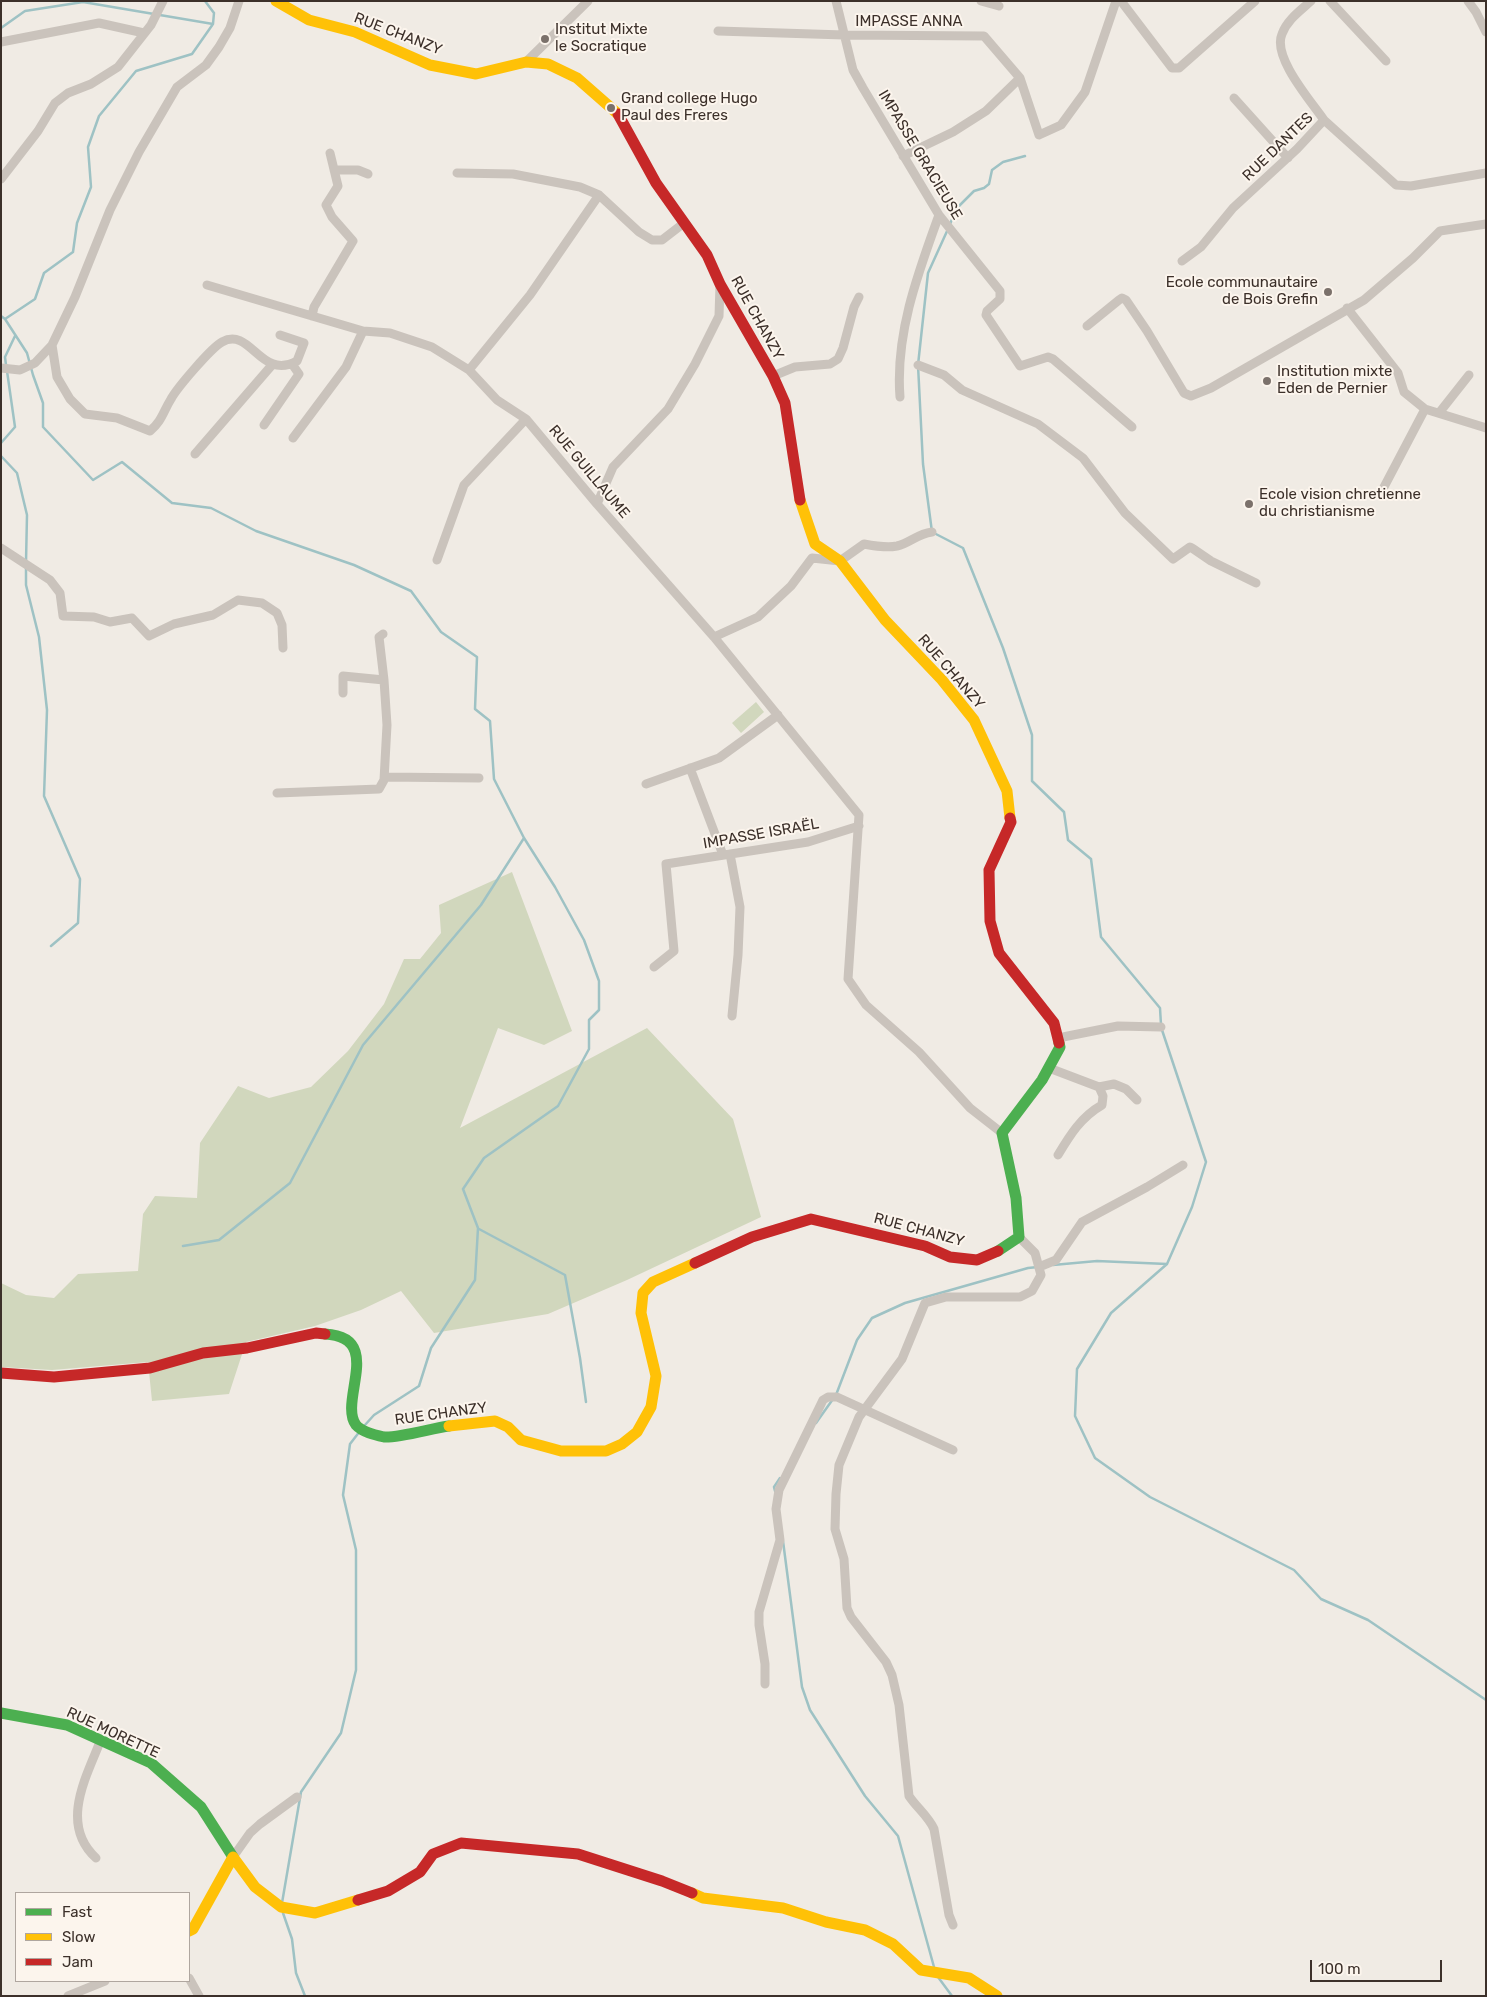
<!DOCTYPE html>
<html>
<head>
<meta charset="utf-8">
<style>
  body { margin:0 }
  #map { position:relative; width:1487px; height:1997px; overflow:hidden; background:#f0ebe4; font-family:Rubik,sans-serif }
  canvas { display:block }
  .frame { position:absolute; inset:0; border:2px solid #3c302a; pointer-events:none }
  .legend { position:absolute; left:15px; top:1892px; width:175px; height:90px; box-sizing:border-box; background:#fcf5ed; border:1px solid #afa69f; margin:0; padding:6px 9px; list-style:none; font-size:15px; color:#3c302a }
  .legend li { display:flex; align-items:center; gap:10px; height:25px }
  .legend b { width:25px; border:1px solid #afa69f }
  .scale { position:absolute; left:1310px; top:1960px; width:132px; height:22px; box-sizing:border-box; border:2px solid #3c302a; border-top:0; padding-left:6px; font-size:15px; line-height:18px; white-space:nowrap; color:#3c302a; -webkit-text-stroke:4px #fcf5ed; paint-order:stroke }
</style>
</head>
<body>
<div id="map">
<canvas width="1487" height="1997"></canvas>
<div class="frame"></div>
<ul class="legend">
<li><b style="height:6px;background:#4caf50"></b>Fast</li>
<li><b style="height:6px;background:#ffc107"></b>Slow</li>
<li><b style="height:6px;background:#c62828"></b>Jam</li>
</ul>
<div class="scale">100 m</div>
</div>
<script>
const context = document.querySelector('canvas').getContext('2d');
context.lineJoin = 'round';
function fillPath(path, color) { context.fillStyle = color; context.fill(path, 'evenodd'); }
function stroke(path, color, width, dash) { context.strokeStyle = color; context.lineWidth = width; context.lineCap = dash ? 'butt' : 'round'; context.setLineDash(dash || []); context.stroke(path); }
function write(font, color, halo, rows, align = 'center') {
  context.font = font + ' Rubik,sans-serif'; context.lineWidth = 4; context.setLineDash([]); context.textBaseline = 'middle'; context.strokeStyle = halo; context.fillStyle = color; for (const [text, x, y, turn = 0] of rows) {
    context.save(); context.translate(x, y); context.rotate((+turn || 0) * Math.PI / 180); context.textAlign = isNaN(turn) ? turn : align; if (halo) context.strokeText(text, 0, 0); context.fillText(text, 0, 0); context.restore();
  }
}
fillPath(new Path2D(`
  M756 702 764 712 741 733 732 723Z
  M512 872 572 1031 544 1045 498 1028 460 1128 647 1028 733 1119 761 1217 627 1280 548 1314 434 1333 401 1291 361 1310 315 1326 246 1342 229 1394 152 1401 148 1362 52 1370 1 1367V1283L26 1295 54 1298 78 1274 138 1271 143 1214 155 1196 197 1198 200 1143 238 1086 269 1098 311 1087 348 1051 384 1004 404 959H420L441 933 439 905Z`), '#d1d7bd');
stroke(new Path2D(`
  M1 28 25 11 83 2 213 24
  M950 224 957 208 974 191 984 188 989 184 992 170 1003 162 1025 156
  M948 229 928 273 918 365 923 464 932 532 963 548 1003 648 1032 735V781L1064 812 1068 840 1091 859 1101 937 1160 1008 1161 1025
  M1 316 5 319 27 353 33 375 43 403V427L93 480 122 462 172 503 211 508 256 531 354 565 411 591 441 632 477 657 475 709 490 721 494 779 524 838 555 887 584 940 599 981V1010L589 1020V1049L558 1106 484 1158 463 1189 478 1228 475 1280 431 1348 419 1386 374 1415 365 1425
  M5 319 35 299 44 273 73 252 77 223 91 187 88 147 99 116 136 71 192 54 213 24 214 13 205 1
  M6 365 5 357 15 336
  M1 443 15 427 7 371
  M1 456 17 473 27 515 26 562
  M26 567V585L39 637 47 710 44 796 80 879 78 923 51 946
  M479 1229 565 1275 580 1358 586 1402
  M183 1246 219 1240 290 1183 363 1045 481 905 524 838
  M1167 1264 1111 1313 1077 1369 1075 1416 1095 1458 1150 1497 1294 1570 1321 1599 1368 1620 1486 1700
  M1053 1265 1097 1261 1167 1264 1192 1207 1206 1162 1162 1030
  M836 1395 857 1340 872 1318 905 1303 1028 1268 1038 1267
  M816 1423 833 1399
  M775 1491 774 1487 780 1478
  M783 1541 802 1687 810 1710 865 1796 898 1836 934 1967
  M282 1903 301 1792 341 1733 356 1670V1550L343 1495 350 1444 360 1431
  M283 1913 292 1939 296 1973 305 1996
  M938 1977 952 1996`), '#9ec2c4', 2.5);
stroke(new Path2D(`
  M836 1 853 70 863 88 939 215 1000 291V299L987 311 986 315 1020 366 1048 357 1053 359 1132 427
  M981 1 999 6
  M1121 1 1172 68H1179L1255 1
  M1311 1C1300 11 1287 20 1282 34 1272 57 1311 101 1324 120
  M1330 1 1386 61
  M1468 1 1476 12 1486 32
  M718 31 844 35 984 36 1020 78 1039 135 1061 125 1085 92 1116 1
  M1 42 99 23 144 33
  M526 62 588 1
  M1234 98 1288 158
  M903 156 953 132 986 111 1020 78
  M334 170H358L368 174
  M457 173 513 174 580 187 599 195 639 232 652 240H662L684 223
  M1 179 38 131 55 103 68 93 91 84 118 67 151 25 163 1
  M1182 261 1201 247 1233 208 1297 149 1324 120 1396 185 1411 186 1486 173
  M207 285 363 331 390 333 432 347 469 370 497 400 526 419 597 504 714 637 859 815 848 979 866 1005 919 1052 970 1108 1002 1133
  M1347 308 1398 373 1404 392 1425 409 1486 428
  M312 316 314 307 353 241 332 217 326 205 338 186 330 153
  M1087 326 1119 300 1122 298 1126 300 1147 331 1184 393 1191 396 1211 388 1364 300 1413 258 1440 231 1486 224
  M52 345 57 377 70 399 85 414 117 418 150 431C162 421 163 412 171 399 177 388 211 348 222 342 251 326 260 381 297 361L304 343 280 335
  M918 365 944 375 962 390 1038 424 1083 458 1125 513 1173 559 1190 547 1192 548 1211 561 1256 583
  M1 368 20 370 35 363 52 345 75 297 110 210 139 152 177 87 206 65 219 47 230 28 239 1
  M469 370 530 295 599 195
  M773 376 795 367 830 364 838 359 843 348 854 307 859 297
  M900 397C895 334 918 273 939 215
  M1439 413 1469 375
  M264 425 299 374 292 364
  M293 438 346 367 363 331
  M195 454 272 365
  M1384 487 1425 409
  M597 504 613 467 668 409 695 364 719 316 720 285
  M1 548 50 580 60 593 63 616 94 617 110 622 132 618 149 636 174 624 213 615 238 600 262 603 277 613 282 625 283 648
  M437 560 464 485 526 419
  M714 637 758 617 791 586 812 558 840 561 864 544C875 546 886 548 897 546 910 543 917 534 932 532
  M343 693V676L384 680 379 637 383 634
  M690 768 723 855
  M385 777 479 778
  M646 784 719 758 778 715
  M277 793 379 789 384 780 387 725 384 680
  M730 854 740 907 738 955 732 1016
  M654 967 674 951 666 864 808 842 859 826
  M1058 1038 1118 1026 1161 1027
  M1049 1068 1099 1087 1114 1084 1126 1089 1137 1100
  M1058 1155C1070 1135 1081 1117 1102 1105L1103 1096 1099 1087
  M1039 1267 1056 1260 1082 1222 1147 1187 1183 1165
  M765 1684V1664L759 1625V1612L780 1540 776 1509 779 1490 823 1400 828 1397H837L953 1450
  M233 1857 250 1833 260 1824 297 1797
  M96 1858C60 1825 85 1779 100 1742
  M953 1925 949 1915 934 1829C928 1816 917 1808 909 1796L899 1705 892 1675 886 1662 851 1617 847 1608 844 1559 835 1529 836 1494 839 1465 859 1417 902 1359 925 1303 946 1297H1020L1032 1291 1041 1275 1035 1253 1019 1237
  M189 1978 199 1996
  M68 1996 105 1981`), '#cac3bc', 9);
stroke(new Path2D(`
  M998 1251 1019 1237 1016 1198 1002 1133 1042 1080 1060 1047 1059 1043
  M325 1334C385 1337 338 1401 356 1425 362 1432 375 1435 384 1437 399 1438 433 1428 449 1426
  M1 1713 67 1725 151 1763 201 1807 233 1857`), '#4caf50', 11);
stroke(new Path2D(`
  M276 1 309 20 355 32 430 65 476 74 526 62 548 64 577 78 618 114
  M800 500 815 544 840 561 885 620 942 680 974 720 1007 791 1010 818
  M449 1426 495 1421 508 1427 521 1440 561 1451H606L622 1444 637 1432 651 1407 656 1376 641 1313 643 1293 653 1282 695 1263
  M692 1893 703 1898 783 1908 826 1922 865 1930 893 1944 921 1970 969 1978 997 1996
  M189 1931 193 1929 233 1857 255 1887 281 1907 315 1913 358 1900`), '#ffc107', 11);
stroke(new Path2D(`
  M618 114 656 183 707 255 720 284 773 376 785 403 800 500
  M1010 818 1011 822 989 870 990 921 999 953 1054 1023 1059 1043
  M695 1263 752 1237 811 1219 925 1246 950 1257 977 1260 998 1251
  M1 1373 54 1377 150 1368 203 1353 247 1348 316 1333 325 1334
  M358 1900 388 1891 420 1872 433 1854 461 1843 578 1854 662 1881 692 1893`), '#c62828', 11);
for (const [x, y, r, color] of [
  [545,39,5,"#7b716b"],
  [611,108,5,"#7b716b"],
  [1328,292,5,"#7b716b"],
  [1267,381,5,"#7b716b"],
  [1249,504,5,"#7b716b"]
]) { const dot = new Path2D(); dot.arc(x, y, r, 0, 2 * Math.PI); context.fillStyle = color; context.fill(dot); stroke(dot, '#fcf5ed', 2); }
write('15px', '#3c302a', '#fcf5ed', [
  ["IMPASSE ANNA",909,22],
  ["RUE CHANZY",398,34,21],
  ["RUE DANTES",1278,147,-44],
  ["IMPASSE GRACIEUSE",920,155,59],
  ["RUE CHANZY",757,318,61],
  ["RUE GUILLAUME",589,472,50],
  ["RUE CHANZY",951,672,49],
  ["IMPASSE ISRAËL",761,834,-10],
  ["RUE CHANZY",919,1230,15],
  ["RUE CHANZY",441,1414,-8],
  ["RUE MORETTE",113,1733,25]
]);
write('15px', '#3c302a', '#fcf5ed', [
  ["Institut Mixte",555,30],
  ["le Socratique",555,47],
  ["Grand college Hugo",621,99],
  ["Paul des Freres",621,116],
  ["Ecole communautaire",1318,283,"right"],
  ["de Bois Grefin",1318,300,"right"],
  ["Institution mixte",1277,372],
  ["Eden de Pernier",1277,389],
  ["Ecole vision chretienne",1259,495],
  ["du christianisme",1259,512]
], 'left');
</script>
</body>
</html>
